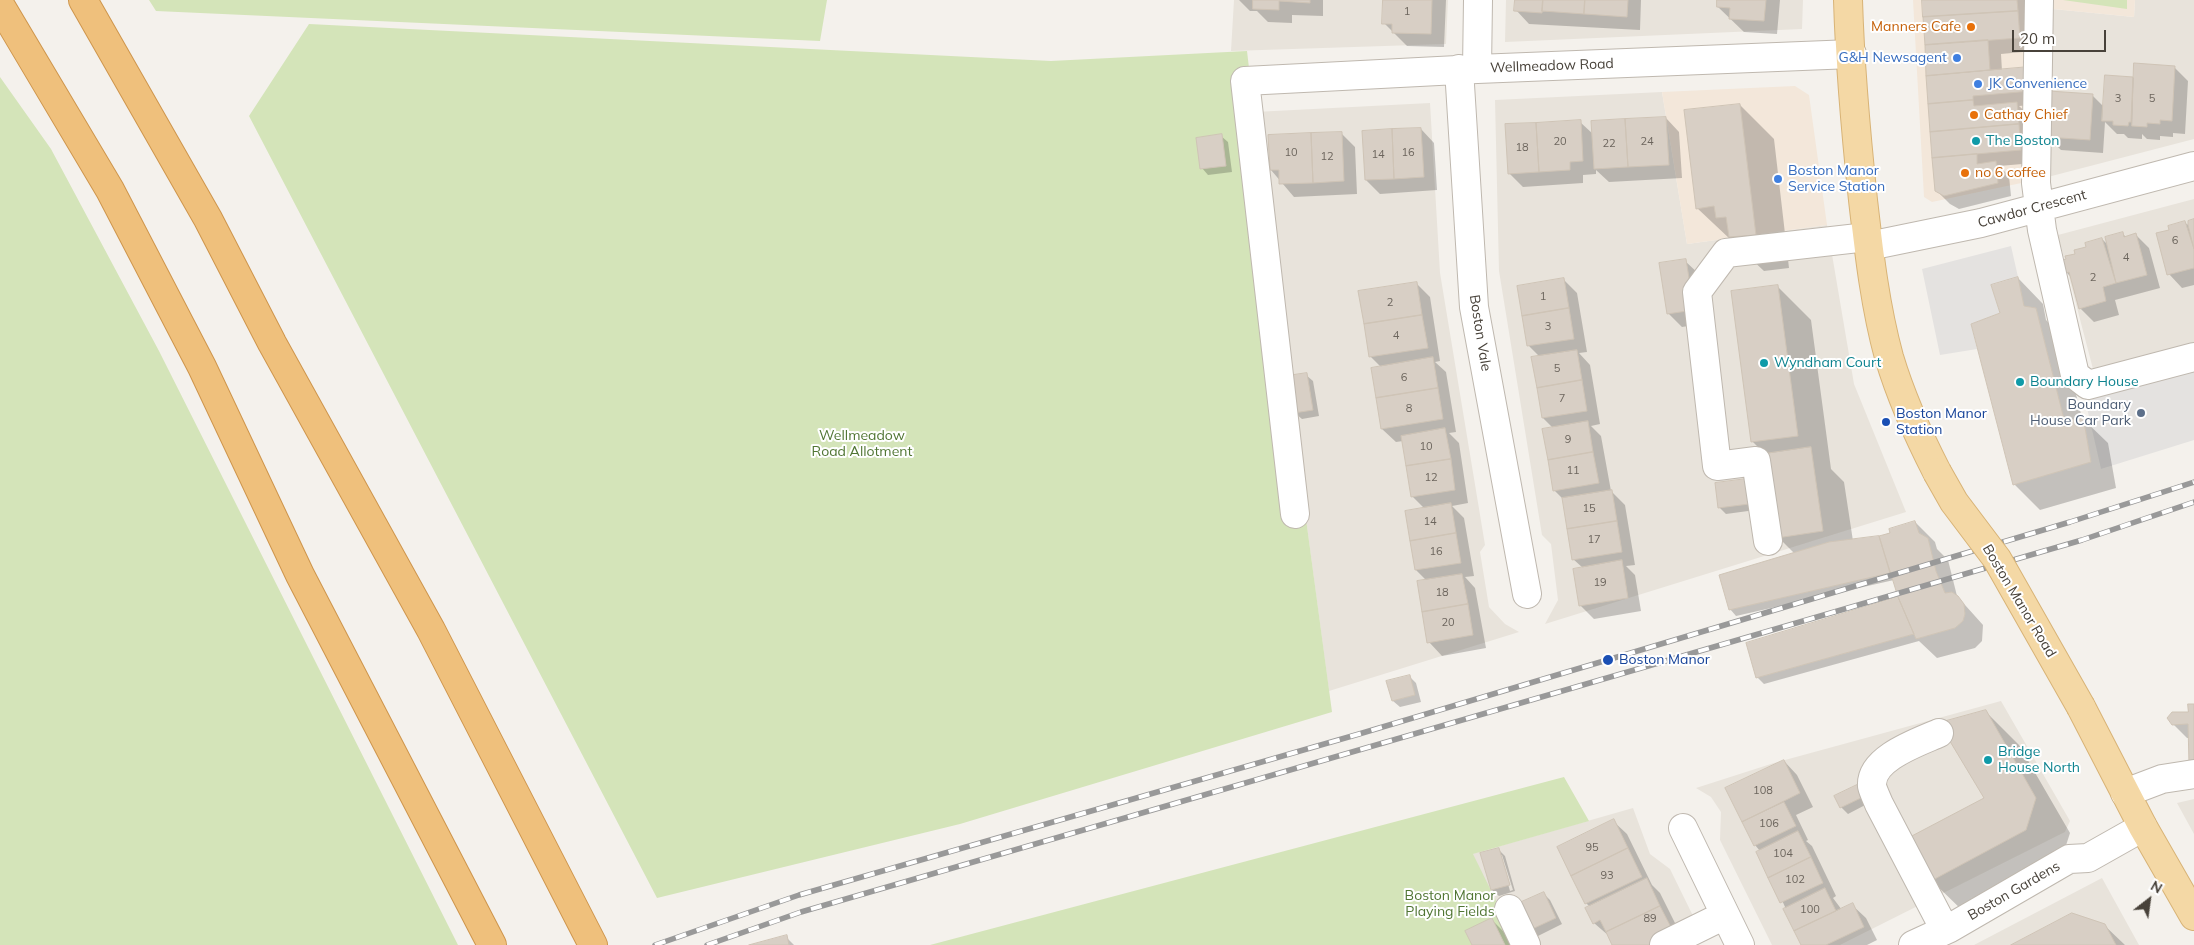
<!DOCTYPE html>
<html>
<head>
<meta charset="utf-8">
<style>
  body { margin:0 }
  #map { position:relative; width:2194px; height:945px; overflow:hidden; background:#f4f1ec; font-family:Mulish,sans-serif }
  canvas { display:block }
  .north { position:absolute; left:2124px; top:875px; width:50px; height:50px; -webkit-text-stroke:4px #fff; paint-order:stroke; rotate:30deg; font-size:14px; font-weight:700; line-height:20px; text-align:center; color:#48423a }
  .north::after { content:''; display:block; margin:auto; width:18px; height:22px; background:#48423a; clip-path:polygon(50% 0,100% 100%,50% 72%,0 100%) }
  .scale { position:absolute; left:2012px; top:30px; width:94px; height:22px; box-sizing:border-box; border:2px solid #48423a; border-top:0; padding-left:6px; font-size:15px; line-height:18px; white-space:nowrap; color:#48423a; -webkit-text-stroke:4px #fff; paint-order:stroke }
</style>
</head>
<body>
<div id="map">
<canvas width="2194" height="945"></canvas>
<div class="north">N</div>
<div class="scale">20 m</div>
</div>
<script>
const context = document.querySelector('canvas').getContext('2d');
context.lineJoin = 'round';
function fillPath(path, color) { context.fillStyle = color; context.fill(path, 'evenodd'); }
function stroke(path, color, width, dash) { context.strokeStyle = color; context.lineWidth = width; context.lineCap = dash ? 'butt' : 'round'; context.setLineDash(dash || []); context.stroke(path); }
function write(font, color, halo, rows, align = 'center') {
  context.font = font + ' Mulish,sans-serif'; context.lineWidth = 4; context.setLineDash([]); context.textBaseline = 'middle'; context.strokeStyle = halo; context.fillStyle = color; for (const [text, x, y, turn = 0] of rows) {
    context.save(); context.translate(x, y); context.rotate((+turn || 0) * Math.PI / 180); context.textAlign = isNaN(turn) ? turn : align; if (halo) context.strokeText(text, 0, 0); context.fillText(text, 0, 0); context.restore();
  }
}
fillPath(new Path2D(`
  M1234 0H1448L1446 44 1231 51Z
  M1506 0H1803L1802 29 1505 42Z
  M2135 0H2194V139L2044 178 2053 9 2134 17Z
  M1662 92 1687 244 1827 225 1854 384 1906 512 1545 624 1558 600 1551 544 1542 535 1499 271 1495 100Z
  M1430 103 1440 273 1485 545 1480 552 1489 607 1505 624 1519 632 1329 691 1274 281 1255 112Z
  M2194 199V343L2093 369 2058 235Z
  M2001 701 2070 821 2065 832 1840 945H1772L1720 840 1721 812 1711 797 1696 788 1774 763Z
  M2194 799V834L2177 803Z
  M1633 808 1650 854 1670 869 1695 920 1645 945H1533L1501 912 1472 854Z
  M2102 878 2139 945H1974Z`), '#e8e3db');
fillPath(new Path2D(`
  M1913 0H2036L2026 182 1932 202 1924 197Z
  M2054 0H2135L2134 17 2053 9Z
  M1795 86 1809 95 1827 225 1687 244 1662 92Z`), '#f3e7da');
fillPath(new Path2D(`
  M149 0H827L820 41 156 11Z
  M2063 0H2127V9Z
  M309 24 1051 61 1247 51 1274 281 1332 712 960 824 657 898 249 116Z
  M0 77 51 149 159 351 458 945H0Z
  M1564 777 1589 821 1473 854 1518 945H930Z`), '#d4e4b9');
fillPath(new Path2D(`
  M2011 246 2018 277 1991 285 2000 313 1971 324 1977 349 1940 355 1922 269Z
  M2194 357V440L2101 469 2082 386Z`), '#e4e2e0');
fillPath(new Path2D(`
  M1239 0H1323V16L1292 15V23L1268 22 1257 11H1250Z
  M1384 0H1446L1444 47 1407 46 1384 23Z
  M1516 0H1641L1640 30 1529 24 1516 10Z
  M1718 0H1780L1777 34 1744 32 1718 7Z
  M1924 0H2029L2033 51 2001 54 2002 71 2044 104 2019 106 2031 117 2034 163 1999 166 2009 176 2011 196 1959 209 1950 204 1936 190Z
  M2174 67 2188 81 2185 134 2173 133V137L2160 136V140L2147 139 2142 134V139L2128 138 2124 134H2117L2105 122 2103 153 2061 150 2047 136 2092 95 2104 107 2106 77 2135 78Z
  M1740 105 1774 139 1789 268 1764 271 1697 208Z
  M1666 118 1679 132 1682 178 1609 182 1596 170V174L1583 175V183L1523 187 1509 173 1580 122 1593 134Z
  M1421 129 1434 143 1437 190 1380 194 1366 180Z
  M1341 133 1355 147 1357 194 1294 197 1271 170Z
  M1221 136 1228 142 1232 172 1208 175 1202 168Z
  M2194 220V285L2182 288 2169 274 2170 231 2185 223 2190 226Z
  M2123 234 2126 237 2136 235 2149 248 2160 288 2115 300 2119 315 2094 322 2080 308 2072 278 2067 273 2064 261 2102 239 2106 243V238Z
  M1685 261 1699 274 1707 323 1682 327 1668 313Z
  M2018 278 2043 304 2046 320 2061 335 2082 418 2108 443 2116 488 2040 510 2014 484 2002 314Z
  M1564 280 1577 293 1587 352 1579 353 1590 365 1600 424 1591 426 1601 436 1611 491 1625 505 1635 565 1626 566 1635 575 1641 611 1594 619 1580 605 1583 568 1573 559 1563 499 1554 490 1553 428 1543 418 1540 357 1529 346 1519 287Z
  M1416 283 1430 297 1440 361 1435 362 1446 372 1456 432 1449 433 1459 443 1468 503 1452 506 1464 518 1474 576 1465 577 1475 588 1486 648 1442 656 1429 642 1427 581 1416 570 1425 509 1412 496 1403 441 1396 442 1382 429 1381 367 1370 356Z
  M1777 286 1811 320 1831 469 1844 482 1853 541 1879 537 1915 522 1935 542 1937 549 1948 560 1957 596 1983 625 1982 641 1975 648 1937 658 1919 641 1764 684 1757 677 1901 598 1894 580 1736 616 1730 609 1795 554 1778 537 1766 455 1752 441Z
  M1306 375 1313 381 1319 416 1302 419 1295 413Z
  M1753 479 1763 509 1726 514 1719 507Z
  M1409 676 1416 683 1421 702 1400 707 1393 701 1388 682Z
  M2194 705 2190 738H2187L2170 721 2190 713Z
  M1985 711 2019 745 2070 833 2060 864 1966 914 1932 881 1985 799Z
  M1784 761 1797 775 1813 807 1796 815 1808 840 1806 841 1812 846 1836 896 1833 898 1842 910 1852 905 1866 918 1877 940 1867 945H1802L1760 851 1755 845 1727 789Z
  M1857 786 1869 803 1848 814 1841 807Z
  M1613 821 1627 834 1652 885 1660 893 1686 945H1613L1609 936 1594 923 1590 907 1586 903Z
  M1498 849 1505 856 1515 891 1499 896 1492 890ZM1500 855H1502L1513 890 1510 891Z
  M1543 893 1550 900 1562 924 1538 936 1531 929Z
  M1492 920 1505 933 1511 945H1473Z
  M2104 925 2125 945H2013Z
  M786 937 794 945H754Z`), '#0003');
const building = new Path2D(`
  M1253 0H1310V3L1279 1V10L1253 9Z
  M1383 0H1432L1431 34 1392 33V24H1382Z
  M1515 0H1543L1542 13 1514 11Z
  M1543 0H1585L1584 14 1542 11Z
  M1585 0H1628L1627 17 1584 14Z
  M1717 0H1766L1764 21 1729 19 1730 8 1717 7Z
  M1922 0H2017L2018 11 1923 17Z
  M2018 11 2020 38 1925 45 1923 17Z
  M1988 40 1990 70 1926 76 1925 45Z
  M2134 63 2175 66 2172 121 2160 120V124L2147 123V127L2132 126Z
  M2029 67 2031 91 1973 96V100L1928 104 1926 76Z
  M2105 75 2133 77 2131 122H2129L2128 126 2113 125V121H2102Z
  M2049 91 2093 94 2090 140 2046 137Z
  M1973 100 1974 106 2017 102 2019 124 1930 132 1928 104Z
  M1740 104 1756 235 1729 237 1726 217 1716 218 1714 206 1696 209 1684 110Z
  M1666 117 1669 165 1628 167 1625 119Z
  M1625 119 1628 167 1594 169 1591 121Z
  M1581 120 1583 161 1570 162V170L1539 172 1536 123Z
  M1536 123 1539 172 1508 174 1505 124Z
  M2019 124 2021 150 1932 158 1930 132Z
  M1421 128 1424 177 1394 179 1392 129Z
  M1392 129 1394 179 1365 180 1362 131Z
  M1342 132 1344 181 1313 183 1311 133Z
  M1311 133 1313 183 1279 184V170H1270L1268 135Z
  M1222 134 1226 166 1200 169 1196 138Z
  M1977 154V164L1996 161 1998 183 1944 196 1935 191 1932 158Z
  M2194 219V249L2188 225V221Z
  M2185 221 2194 249V268L2167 275 2156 233 2169 230 2168 226Z
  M2123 232 2124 237 2136 233 2147 275 2116 283 2105 237Z
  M2102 238 2116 283 2103 287 2106 301 2079 309 2069 272 2066 273 2063 260 2066 259 2065 256 2075 254 2074 250 2086 247 2085 243Z
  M1686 259 1694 310 1667 314 1659 263Z
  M2018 277 2024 306 2036 308 2065 423 2083 416 2091 462 2013 485 1971 324 2000 313 1991 285Z
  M1564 278 1569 308 1522 316 1517 286Z
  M1417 282 1422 315 1364 324 1358 291Z
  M1778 285 1798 436 1751 442 1731 291Z
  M1569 308 1574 339 1527 346 1522 316Z
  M1422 315 1428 348 1369 357 1364 324Z
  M1577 350 1582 380 1537 388 1531 357Z
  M1433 357 1438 388 1376 398 1371 368Z
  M1307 373 1313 410 1294 413 1287 376Z
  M1582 380 1587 411 1542 418 1537 388Z
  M1438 388 1443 419 1381 429 1376 398Z
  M1588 421 1593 452 1548 460 1542 429Z
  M1445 428 1451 459 1406 466 1401 436Z
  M1811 447 1823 531 1777 538 1764 454Z
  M1593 452 1599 483 1553 491 1548 460Z
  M1451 459 1455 490 1411 497 1406 466Z
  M1754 478 1757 503 1718 508 1715 483Z
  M1612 490 1617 521 1567 529 1562 498Z
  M1451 503 1456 533 1410 541 1405 511Z
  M1617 521 1622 552 1572 560 1567 529Z
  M1915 521 1919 533 1928 538 1936 571 1945 593 1952 592 1958 596 1964 604 1965 614 1963 621 1955 628 1916 639 1898 597 1879 536 1890 533 1889 529Z
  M1456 533 1461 563 1415 570 1410 541Z
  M1879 536 1890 573 1729 610 1719 575 1829 542Z
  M1622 560 1628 598 1579 606 1573 569Z
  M1462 574 1468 604 1422 612 1417 581Z
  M1898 597 1914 634 1756 678 1746 643Z
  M1468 604 1473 635 1427 643 1422 612Z
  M1410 675 1415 695 1392 701 1386 681Z
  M2188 704H2194V764H2189L2188 724 2172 725 2167 718 2172 712H2188Z
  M1986 710 2036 798 2026 830 1931 881 1908 838 1984 798 1939 723Z
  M1784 760 1800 793 1742 822 1725 788Z
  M1857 785 1863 797 1840 808 1834 796Z
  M1784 802 1796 826 1754 846 1742 822Z
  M1614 819 1628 848 1571 876 1557 847Z
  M1798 831 1811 857 1768 878 1756 852Z
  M1499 848 1510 885 1491 890 1480 853Z
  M1628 848 1642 877 1585 904 1571 876Z
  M1811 857 1823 883 1780 903 1768 878Z
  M1647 878 1660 906 1606 932 1600 920 1593 924 1585 908Z
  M1825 888 1836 911 1794 931 1783 909Z
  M1544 892 1556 918 1530 930 1517 904Z
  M1853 903 1864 927 1826 945H1801L1794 931Z
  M1660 906 1674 933 1650 945H1612L1606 932Z
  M2072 913 2105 924 2116 945H2011Z
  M1492 918 1505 945H1472L1465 931Z
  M787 935 789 945H749Z`);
fillPath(building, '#d8cfc5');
stroke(building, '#cfc4b6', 1);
const minor = new Path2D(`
  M2039 0 2036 183 2042 230 2075 375 2088 385 2194 357
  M1459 69 1474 307 1527 594
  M1477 69 1478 0
  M1869 246 1981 223 2194 166
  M1295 514 1245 81 1477 69 1852 54
  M1768 541 1756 461 1717 466 1697 292 1726 253 1867 237
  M1939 733C1919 742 1870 758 1872 786 1873 791 1877 799 1879 804L1945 930
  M2125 793 2162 779 2194 774
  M1683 828 1740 945
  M1509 909 1526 945
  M1664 945 1725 915
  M1913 945 1950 928 2069 859 2088 858 2143 827`);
const major = new Path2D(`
  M1848 0C1850 67 1856 134 1863 200 1869 252 1875 306 1889 357 1901 397 1918 435 1937 472
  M2081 707 2143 827 2194 916`);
const highway = new Path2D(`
  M83 0 208 219 272 343 431 630 593 945
  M0 5 110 190 202 367 300 575 492 945`);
stroke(minor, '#bfb8af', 30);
stroke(major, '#d8b376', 30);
stroke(highway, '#ce954c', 30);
stroke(minor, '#fff', 28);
stroke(major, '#f4d8a5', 28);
stroke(highway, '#efc07c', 28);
const rail = new Path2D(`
  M655 945 799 895 1359 734 2070 522 2194 482
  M707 945 801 912 2082 540 2194 502`);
stroke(rail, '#999', 5.5);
stroke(rail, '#fff', 4, [11]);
const majorBridge = new Path2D(`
  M1937 472 1954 502 1997 559 2081 707`);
stroke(majorBridge, '#d8b376', 30, []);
stroke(majorBridge, '#f4d8a5', 28);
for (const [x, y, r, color] of [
  [1971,27,5,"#e8710a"],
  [1957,58,5,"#3f7fe0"],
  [1978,84,5,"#3f7fe0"],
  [1974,115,5,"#e8710a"],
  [1976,141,5,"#0f9aa8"],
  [1965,173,5,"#e8710a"],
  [1778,179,5,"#3f7fe0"],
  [1764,363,5,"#0f9aa8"],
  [2020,382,5,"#0f9aa8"],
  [2141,413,5,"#5c6f8a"],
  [1886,422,5,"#1a4fb4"],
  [1608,660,6,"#1a4fb4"],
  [1988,760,5,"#0f9aa8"]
]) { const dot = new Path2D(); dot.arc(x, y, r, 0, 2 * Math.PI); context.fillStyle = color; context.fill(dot); stroke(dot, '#fff', 2); }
write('11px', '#6c655d', null, [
  ["1",1407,12],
  ["3",2118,99],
  ["5",2152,99],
  ["20",1560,142],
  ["24",1647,142],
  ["22",1609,144],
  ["18",1522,148],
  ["10",1291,153],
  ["16",1408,153],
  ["14",1378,155],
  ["12",1327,157],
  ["6",2175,241],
  ["4",2126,258],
  ["2",2093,278],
  ["1",1543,297],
  ["2",1390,303],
  ["3",1548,327],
  ["4",1396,336],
  ["5",1557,369],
  ["6",1404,378],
  ["7",1562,399],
  ["8",1409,409],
  ["9",1568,440],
  ["10",1426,447],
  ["11",1573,471],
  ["12",1431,478],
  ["15",1589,509],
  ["14",1430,522],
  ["17",1594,540],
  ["16",1436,552],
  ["19",1600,583],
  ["18",1442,593],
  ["20",1448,623],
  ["108",1763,791],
  ["106",1769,824],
  ["95",1592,848],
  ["104",1783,854],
  ["93",1607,876],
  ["102",1795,880],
  ["100",1810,910],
  ["89",1650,919]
]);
write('14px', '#c56008', '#fff', [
  ["Manners Cafe",1961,27,"right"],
  ["Cathay Chief",1984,115],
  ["no 6 coffee",1975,173]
], 'left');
write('14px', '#366cbe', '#fff', [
  ["G&H Newsagent",1947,58,"right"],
  ["JK Convenience",1988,84],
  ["Boston Manor",1788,171],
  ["Service Station",1788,187]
], 'left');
write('14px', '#48423a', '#fff', [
  ["Wellmeadow Road",1552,66,-2],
  ["Cawdor Crescent",2032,209,-15],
  ["Boston Vale",1480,333,81],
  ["Boston Manor Road",2019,601,59],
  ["Boston Gardens",2014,891,-30]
]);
write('14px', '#0d838f', '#fff', [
  ["The Boston",1986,141],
  ["Wyndham Court",1774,363],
  ["Boundary House",2030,382],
  ["Bridge",1998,752],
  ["House North",1998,768]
], 'left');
write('14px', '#4e5e75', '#fff', [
  ["Boundary",2131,405],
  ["House Car Park",2131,421]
], 'right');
write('14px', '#164399', '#fff', [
  ["Boston Manor",1896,414],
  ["Station",1896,430],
  ["Boston Manor",1619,660]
], 'left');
write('14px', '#507533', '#fff', [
  ["Wellmeadow",862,436],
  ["Road Allotment",862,452],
  ["Boston Manor",1450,896],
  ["Playing Fields",1450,912]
]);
</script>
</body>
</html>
